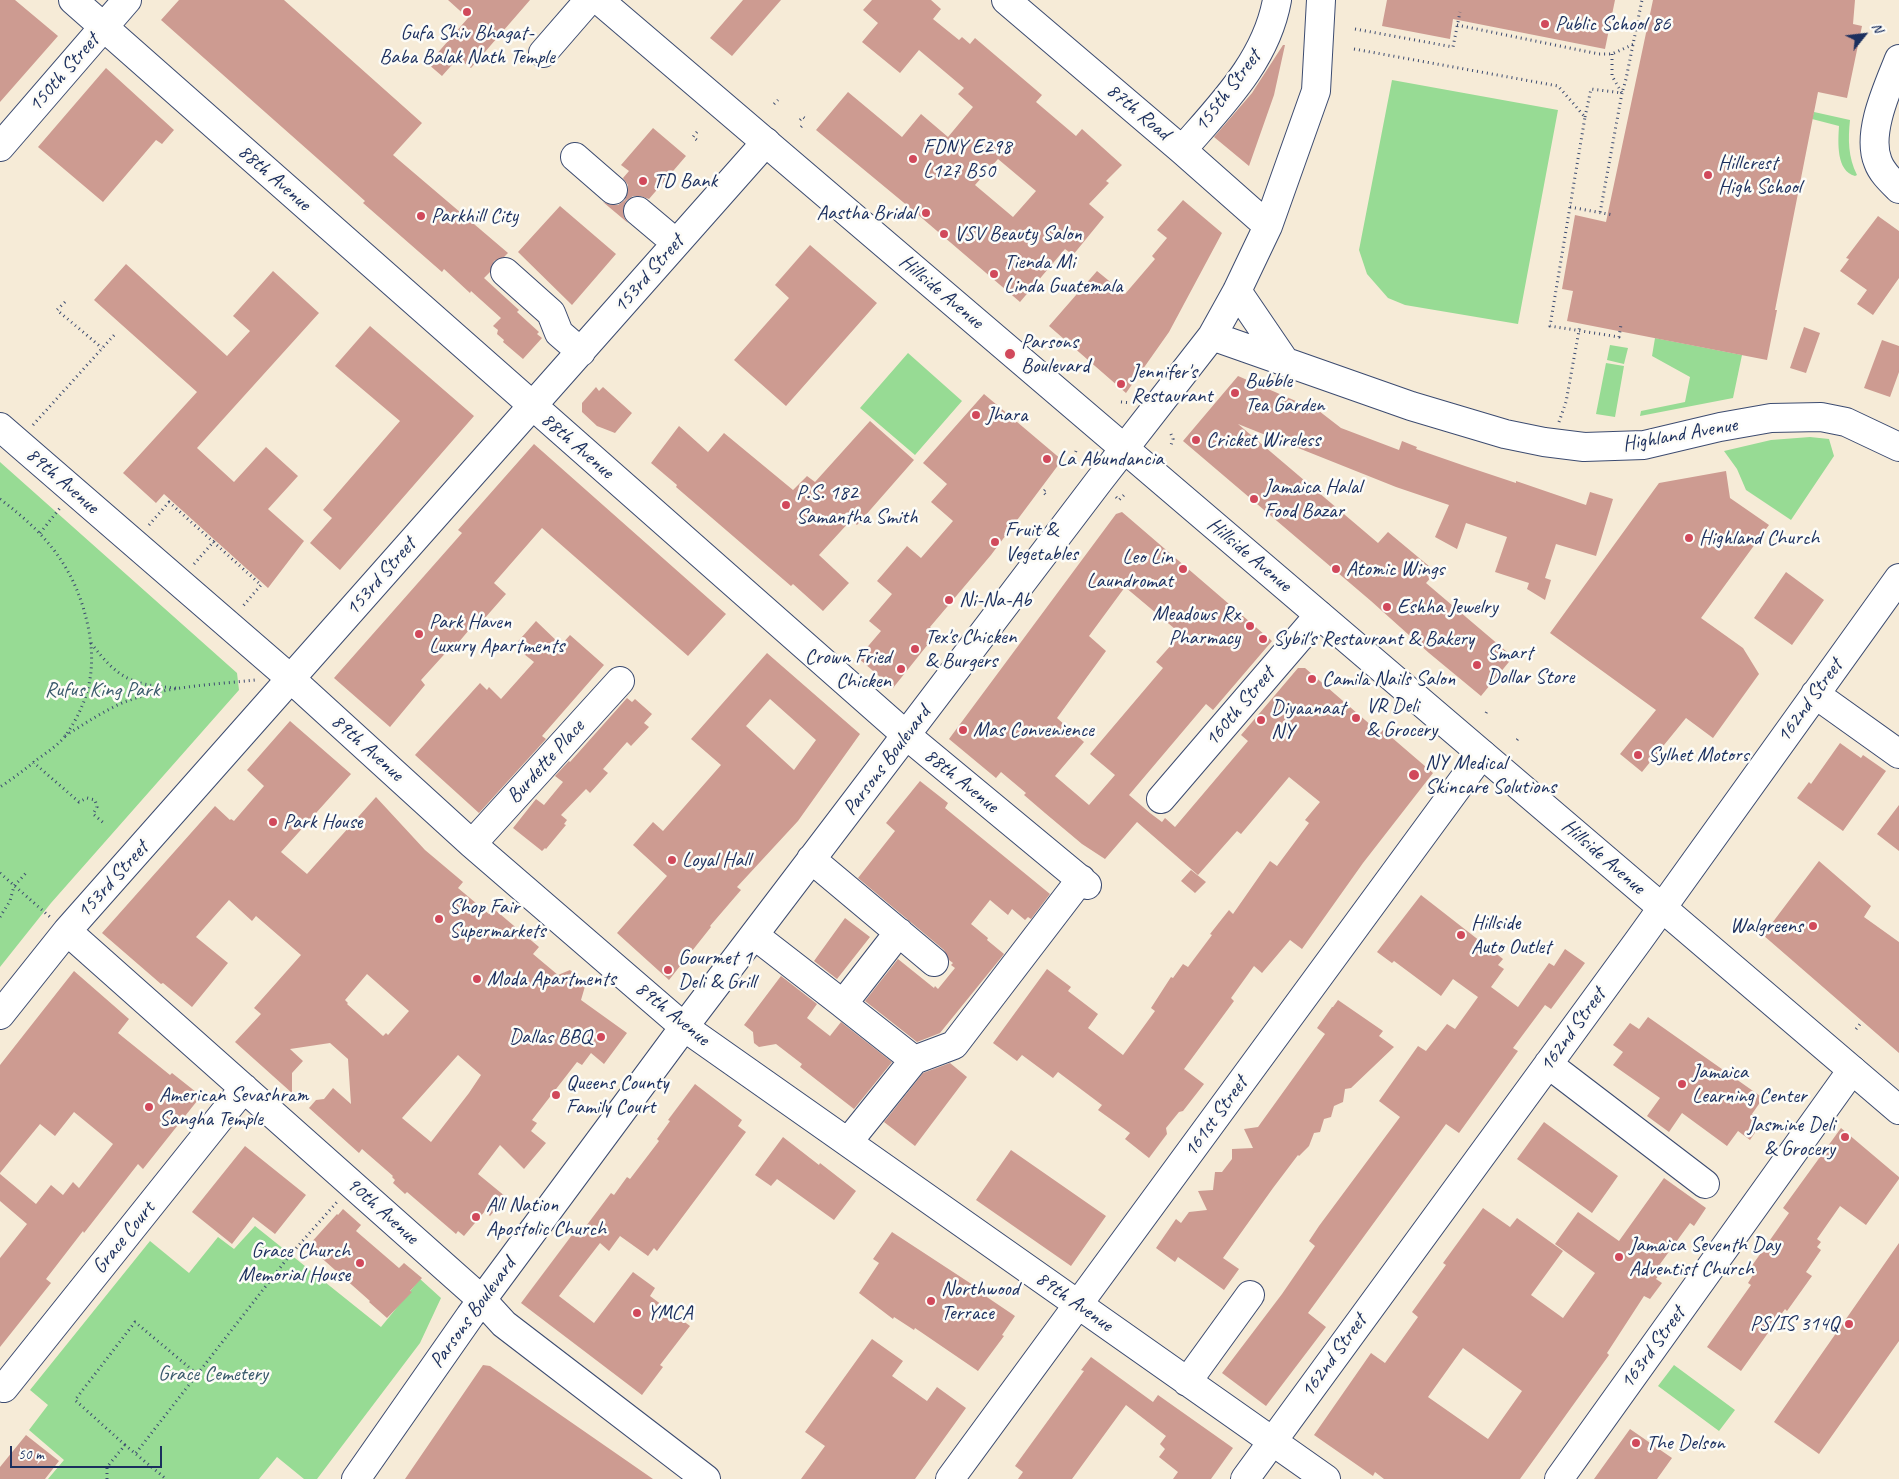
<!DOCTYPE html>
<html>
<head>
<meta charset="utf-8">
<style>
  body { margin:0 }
  #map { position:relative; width:1899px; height:1479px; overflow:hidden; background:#f6ebd7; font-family:Caveat,sans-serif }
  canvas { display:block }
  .north { position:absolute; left:1839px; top:10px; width:50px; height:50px; -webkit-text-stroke:4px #fdfcf7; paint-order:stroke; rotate:61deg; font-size:14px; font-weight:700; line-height:20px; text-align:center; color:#1b2f5e }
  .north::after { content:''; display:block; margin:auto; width:18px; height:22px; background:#1b2f5e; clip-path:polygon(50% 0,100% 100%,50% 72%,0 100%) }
  .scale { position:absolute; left:10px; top:1446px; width:152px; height:22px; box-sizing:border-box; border:2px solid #1b2f5e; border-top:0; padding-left:6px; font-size:15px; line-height:18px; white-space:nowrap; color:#1b2f5e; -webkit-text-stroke:4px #fdfcf7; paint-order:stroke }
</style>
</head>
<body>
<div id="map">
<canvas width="1899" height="1479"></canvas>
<div class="north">N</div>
<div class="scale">50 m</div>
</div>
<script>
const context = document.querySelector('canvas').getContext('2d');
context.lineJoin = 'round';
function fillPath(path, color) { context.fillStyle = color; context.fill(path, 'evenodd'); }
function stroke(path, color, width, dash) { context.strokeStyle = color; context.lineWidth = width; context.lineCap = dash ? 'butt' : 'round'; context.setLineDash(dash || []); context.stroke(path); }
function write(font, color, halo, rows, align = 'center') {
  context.font = font + ' Caveat,sans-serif'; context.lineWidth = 5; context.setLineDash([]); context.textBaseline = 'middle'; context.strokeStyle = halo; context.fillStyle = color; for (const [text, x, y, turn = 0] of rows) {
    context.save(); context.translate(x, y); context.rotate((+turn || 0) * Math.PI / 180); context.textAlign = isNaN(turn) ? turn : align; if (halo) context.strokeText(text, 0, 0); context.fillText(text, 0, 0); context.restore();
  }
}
fillPath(new Path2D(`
  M1392 80 1558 110 1518 324 1405 305 1388 298 1367 274 1359 250Z
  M1814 112 1850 120C1848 139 1848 157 1857 175L1855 176C1836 171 1838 142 1839 126L1812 119Z
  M1655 338 1742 355 1733 398 1640 416 1641 411 1685 402 1690 377 1652 356Z
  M1610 345 1628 348 1624 364 1607 360Z
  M908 353 962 401 915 455 860 408Z
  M1606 363 1624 366 1615 417 1596 414Z
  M1810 437 1829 439 1834 456 1791 520 1746 490 1737 469 1724 451 1771 440Z
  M0 462 237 673 239 690 51 903 0 967Z
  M255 1226 381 1327 420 1279 441 1298 420 1343 317 1479H304L277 1457 259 1479H48L64 1460 29 1430 48 1405 30 1390 150 1241 189 1273 218 1237 234 1249Z
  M1674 1365 1735 1410 1719 1431 1658 1386Z`), '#97db94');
fillPath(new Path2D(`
  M0 0H15L58 36 0 102Z
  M179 0H284L422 123 393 155 508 253 504 257 494 261 490 272 484 278 519 310 517 312 539 332 537 334 542 338 523 359 503 342 504 340 497 334 498 330 493 326 501 318 471 291 470 293 444 269 442 272 363 203 365 201 335 174 161 20Z
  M448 0H530L471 68 458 58 442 76 428 64 468 18Z
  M743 0H781L732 56 710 38Z
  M872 0H931L941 9 933 19 959 40 962 37 970 44 975 38 1042 95 1036 102 1076 136 1082 129 1122 165 1106 181 1109 183 1089 204 1104 217 1073 255 1065 249 1020 302 909 207 816 130 848 92 902 137 921 114 948 137 973 107 958 94 964 88 919 50 900 73 862 42 878 23 863 10ZM998 159 1036 191 1013 217 975 185Z
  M1387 0H1615L1605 49 1453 19 1450 39 1382 26Z
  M1653 0H1855L1853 24 1862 26 1847 98 1818 92 1775 310H1777L1767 360 1567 321 1573 291 1562 289 1575 215 1606 222Z
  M1283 45H1285L1274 95 1249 166 1214 137 1252 93Z
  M106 68 174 130 162 144 156 140 103 202 38 147Z
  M653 128 686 156 649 199 640 196H633L626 201 623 209 624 217 628 223 603 202 611 205H618L625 200 628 192V185L623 178 629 171 621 165Z
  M1183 200 1222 233 1169 332 1126 393 1049 326 1097 271 1125 294 1155 259 1152 256 1167 238 1157 230Z
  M560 206 616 254 572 305 518 252Z
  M1878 216 1899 231V278L1873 315 1857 304 1867 290 1840 271 1849 259 1846 258Z
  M810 245 877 303 786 406 734 360 789 298 775 285Z
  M126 264 227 356 250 331 233 316 273 271 319 313 197 448 234 482 266 447 298 476 268 509 304 541 268 588 164 494 156 503 123 473 197 392 94 300Z
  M370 326 474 416 340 570 310 543 332 518 323 510 400 421 335 366Z
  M1804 327 1820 333 1806 373 1790 368Z
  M1882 340 1899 346V372L1890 397 1864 388Z
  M1238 376 1319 411 1341 428 1399 450 1402 441 1417 447 1416 449 1465 466 1516 483V481L1586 505 1590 492 1613 499 1596 556 1556 544 1545 578 1551 580 1545 600 1527 589 1529 583 1495 572 1507 537 1466 523 1457 549 1435 537 1449 505 1396 487 1238 424 1378 543 1388 532 1436 572 1426 583 1513 657 1481 696 1429 653 1371 601 1183 441Z
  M596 387 599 391 603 387 632 413 615 433 597 426 582 412V403Z
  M984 394 1062 460 991 555 930 627 937 633 893 688 858 658 881 631 869 621 892 594 877 581 907 546 921 558 953 521 931 502 947 484 923 463Z
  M870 421 914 460 857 525 851 520 819 555 849 583 823 611 793 584 791 586 676 487 677 485 651 463 679 426 708 452 724 433 793 490 807 476 815 482Z
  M534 444 726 614 688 656 542 528 494 583 506 594 477 627 474 624 453 649 451 647 421 680 425 685 390 727 334 678 462 533 458 530Z
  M1726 471 1730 498 1769 525 1701 618 1743 648 1759 674 1713 738 1686 718 1642 772 1620 754 1656 710 1550 633 1659 483Z
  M1122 512 1272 641 1213 710 1206 704 1129 795 1150 813 1162 822 1165 818 1175 827 1248 741 1241 735 1298 668H1305L1380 733 1383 730 1433 773 1363 863 1302 949 1290 940 1262 973 1254 966 1231 998 1234 1001 1184 1069 1204 1084 1183 1111 1179 1112 1166 1128 1167 1134 1149 1158 1125 1139 1130 1133 1098 1110 1102 1105 1058 1072 1053 1078 1022 1055 1017 1061 993 1043 1047 969 1071 987 1068 991 1098 1014 1088 1028 1123 1055 1155 1011 1151 1008 1171 977 1173 978 1183 964 1188 967 1212 935 1210 934 1229 910 1233 914 1270 861 1277 866 1309 823 1305 820 1320 802 1289 777 1241 834 1237 831 1198 875 1137 822 1105 859 1082 844 1045 813 1024 795 1026 793 1001 772 996 778 949 739 1116 514ZM1125 587 1181 634 1156 662 1163 668 1090 754 1115 775 1089 805 1055 776 1084 742 1057 718 1106 651 1089 636Z
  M1786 572 1824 600 1792 645 1754 618Z
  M536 621 561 645 570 635 604 665 542 736 546 739 479 813 415 755 480 683 487 690 489 687 501 699 534 662 514 646Z
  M767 653 860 734 798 821 737 887 741 890 710 926 711 927 669 980 617 933 667 876 633 845 653 822 663 831 721 765 691 739ZM770 699 816 740 794 770 746 726Z
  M627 698 632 702 635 699 652 714 644 723 649 727 631 746 627 742 603 769 608 773 590 793 586 789 561 815 567 820 564 824 566 825 546 849 545 848 542 851 513 828 536 799 544 805 563 782 555 776 569 761 570 762Z
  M290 721 351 774 281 852 307 874 376 797 425 850 463 882 458 888 489 914 494 909 539 947 533 954 558 975 570 970 586 983 581 1000 627 1033 604 1064 591 1053 582 1065 577 1062 532 1120 537 1123 531 1131 546 1143 524 1169 500 1145 478 1174 506 1197 490 1216 485 1211 464 1236 458 1231 456 1234 407 1192 405 1194 393 1183 395 1180 392 1177 393 1176 362 1149 359 1153 309 1108 316 1100 324 1099 333 1088 351 1104 348 1059 330 1043 290 1049 303 1061 292 1073V1093L235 1042 261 1014 254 1008 301 955 256 916 252 921 229 900 196 937 228 963 192 1007 163 983 161 984 102 933 215 806 230 820 231 819 234 821 264 786 247 770ZM367 974 409 1011 388 1035 386 1033 383 1036 347 1004 348 1003 345 1000ZM458 1055 481 1075 469 1093 431 1142 402 1118Z
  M1840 743 1861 758 1863 755 1886 771 1843 831 1797 798 1809 782 1811 784Z
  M920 781 948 803 945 808 1050 894 1031 919 1028 917 1025 920 1012 909 1008 915 990 900 971 924 988 938 987 940 1004 954 940 1033 917 1042 865 1001 898 959 934 988 935 986 938 989 955 968 951 965 953 963 949 960 944 950 858 878 895 831 886 823Z
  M1899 805V851L1877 834Z
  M1819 861 1871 906 1864 917 1899 942V1053L1763 935Z
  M1191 870 1206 882 1195 893 1181 881Z
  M1421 895 1503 959 1498 965 1504 969 1491 987 1518 1007 1549 963 1554 966 1565 949 1585 963 1551 1009 1545 1005 1513 1048 1518 1051 1459 1133 1446 1124 1308 1313 1326 1327 1266 1406 1222 1373 1282 1294 1315 1246 1309 1241 1319 1226 1400 1117 1379 1101 1418 1046 1426 1051 1447 1024 1455 1029 1478 997 1453 979 1441 996 1394 961 1392 963 1377 952Z
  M845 918 870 937 837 979 814 961Z
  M74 971 129 1019 118 1033 170 1075 172 1073 201 1096 143 1169 138 1164 84 1233 83 1231 46 1279 51 1283 0 1347V1258L27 1224 0 1201V1174L36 1204 51 1185 63 1195 73 1182 79 1188 113 1144 74 1112 55 1136 40 1124 0 1173V1065Z
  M781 976 817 1004 807 1018 830 1036 841 1022 892 1062 854 1109 800 1067 802 1064 776 1044 759 1047 754 1043 753 1032 744 1025Z
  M1338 1000 1383 1031 1379 1036 1394 1047 1351 1088 1345 1089 1343 1102 1334 1106 1331 1117 1324 1119 1320 1132 1314 1133 1309 1146 1299 1156 1298 1155 1273 1188 1223 1258 1239 1269 1224 1290 1178 1257 1175 1262 1156 1248 1176 1219 1181 1223 1189 1212 1207 1210 1198 1191 1213 1190 1215 1172H1222L1232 1159V1149L1253 1148 1244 1129 1258 1127 1325 1034 1317 1028 1332 1007H1333Z
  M1648 1017 1763 1098 1752 1114 1762 1122 1750 1140 1738 1131 1727 1146 1682 1113 1669 1132 1647 1116 1660 1098 1613 1065 1623 1052 1613 1045 1630 1023 1639 1029Z
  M950 1063 967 1077 915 1146 884 1122 923 1073Z
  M695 1084 742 1120 738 1126 746 1132 657 1251 654 1248 648 1256 620 1236 609 1251 600 1243 559 1296 594 1323 633 1272 655 1288 650 1296 690 1326 660 1365 663 1367 642 1395 521 1303 578 1227 583 1230 611 1193 614 1195 627 1177 630 1179 659 1141 657 1139 670 1121 668 1120Z
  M1544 1122 1618 1176 1592 1213 1517 1159Z
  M1841 1128 1899 1177V1179L1866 1225 1840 1206 1817 1239 1821 1242 1817 1247 1821 1250 1806 1272 1812 1276 1787 1311 1785 1309 1741 1371 1707 1347 1751 1285 1748 1283 1756 1270 1751 1267 1789 1213 1783 1208Z
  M783 1137 819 1165 820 1163 856 1191 834 1220 777 1179 771 1186 755 1175Z
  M245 1146 306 1195 275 1234 253 1217 232 1244 192 1212Z
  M1011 1150 1106 1216 1071 1266 976 1200Z
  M1664 1178 1706 1208 1694 1226 1690 1223 1660 1264 1662 1265 1658 1272 1660 1273 1656 1279 1662 1283 1650 1299 1644 1296 1607 1353 1609 1355 1520 1479H1384L1375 1472 1373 1476 1314 1435 1371 1353 1385 1363 1418 1317 1412 1312 1446 1265 1443 1263 1483 1208 1510 1227 1517 1218 1563 1251 1531 1295 1563 1318 1595 1273 1555 1244 1578 1212 1619 1241ZM1463 1348 1522 1391 1488 1439 1428 1397Z
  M343 1209 361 1225 356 1231 399 1268 404 1263 422 1278 410 1291 412 1292 387 1318 369 1302 370 1301 308 1246 337 1214 338 1215Z
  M892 1232 973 1285 972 1287 1015 1316 1002 1335 1004 1336 978 1371 915 1328 914 1330 894 1317 893 1319 859 1293 879 1263 873 1259Z
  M1899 1243V1341L1819 1454 1774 1422Z
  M872 1339 903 1361 892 1376 927 1401 937 1387 966 1408 915 1479H801L825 1446 805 1432Z
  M1091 1357 1153 1402 1158 1395 1233 1448 1211 1479H1173L1178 1472 1159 1457 1165 1449 1160 1444 1166 1436 1126 1405 1072 1479H1018L1023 1472 1015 1466 1084 1371 1081 1370Z
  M483 1365 490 1366 653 1479H405Z
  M1630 1429 1672 1458 1657 1479H1594Z
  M26 1435 59 1461 45 1479H0V1467Z`), '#cd9b91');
const minor = new Path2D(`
  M73 0 906 735 1087 885
  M1006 0 1182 150 1268 226
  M543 53 589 0
  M1899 59C1888 87 1866 133 1878 162 1882 173 1891 181 1899 189
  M0 147 127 0
  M1182 150C1221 105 1266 61 1277 0
  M575 157 613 190
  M638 211 676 243
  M505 272 551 313 559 333 581 352
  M1237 291 1286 363
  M1212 336 1411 406 1505 434 1544 442 1584 447 1644 445 1720 427 1771 418 1821 417 1846 422 1899 447
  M0 427 291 679 472 844 684 1027 1326 1479
  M1815 694 1899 754
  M1161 799 1319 615
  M472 844 620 681
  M811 859 934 962
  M67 931 482 1300 504 1324 706 1479
  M899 932 843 1004 914 1060
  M754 935 843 1004
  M0 1015 67 931 766 142
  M1548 1064 1705 1184
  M848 1142 914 1060 954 1045 1081 879
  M1187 1382 1250 1295
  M0 1385 4 1388 244 1088
  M356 1479 470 1316 684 1027 1099 481 1212 336 1237 291 1268 226 1316 91 1321 0
  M950 1479 1482 754
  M1245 1479 1639 940 1899 578
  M1559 1479 1852 1070`);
const major = new Path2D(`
  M599 0 1899 1110`);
stroke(minor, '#3c4b70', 30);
stroke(major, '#3c4b70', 30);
stroke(new Path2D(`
  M1457 25 1599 54H1612L1634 44
  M1355 29 1453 47 1460 12
  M1354 49 1558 86 1585 117 1550 326 1619 337 1621 325
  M1612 54V76L1622 93 1626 79 1642 0
  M774 104 778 100
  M1585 117 1591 89 1622 93 1600 213
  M800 120 803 117 807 120
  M801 127 804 124
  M697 132 693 137 698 141
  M1570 207 1613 215
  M65 302 57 310 102 348
  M1142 377 1146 372 1150 375
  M1121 402 1131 403
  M1559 422 1566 402 1580 325
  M33 425 116 333
  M1171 434 1173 439 1171 445
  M1076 451 1073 458 1077 461
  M1045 490 1043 492 1046 495
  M1116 497 1119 500 1125 494
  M0 499C48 535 77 570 89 631 96 671 89 701 66 735 58 746 44 754 34 762 23 771 12 779 0 787
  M149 525 169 502 261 585 243 606
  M40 533 60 508
  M194 564 215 540
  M91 643C118 679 132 685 176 688
  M1486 713 1488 709
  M65 736C84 724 102 712 122 703 164 686 211 685 255 680
  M1517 740 1520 736
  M33 762 79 802 87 798 95 800 97 807 93 814 105 824
  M0 873 50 917
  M0 917 10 901 14 886 27 872
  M1856 1029 1860 1024
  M125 1445 75 1400 135 1322 197 1374
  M136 1453 290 1255 337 1202
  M107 1479V1467L125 1445 166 1479`), '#3c4b70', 3, [1, 4]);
stroke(minor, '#fff', 28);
stroke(major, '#fff', 28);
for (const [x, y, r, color] of [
  [467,12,5,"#d1495b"],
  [1545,24,5,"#d1495b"],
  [913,159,5,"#d1495b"],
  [1708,175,5,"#d1495b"],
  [643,181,5,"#d1495b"],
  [926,213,5,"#d1495b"],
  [421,216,5,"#d1495b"],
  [944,234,5,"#d1495b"],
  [994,274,5,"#d1495b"],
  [1010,354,6,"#d1495b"],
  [1121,384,5,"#d1495b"],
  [1235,393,5,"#d1495b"],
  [976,415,5,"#d1495b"],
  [1196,440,5,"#d1495b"],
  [1047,459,5,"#d1495b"],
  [1254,499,5,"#d1495b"],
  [786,505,5,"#d1495b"],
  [1689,538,5,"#d1495b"],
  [995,542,5,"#d1495b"],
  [1183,569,5,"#d1495b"],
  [1336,569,5,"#d1495b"],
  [949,600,5,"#d1495b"],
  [1387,607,5,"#d1495b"],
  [1250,626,5,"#d1495b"],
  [419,634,5,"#d1495b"],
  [1263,639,5,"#d1495b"],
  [915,649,5,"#d1495b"],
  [1477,665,5,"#d1495b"],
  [901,669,5,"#d1495b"],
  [1312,679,5,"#d1495b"],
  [1356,718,5,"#d1495b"],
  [1261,720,5,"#d1495b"],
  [963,730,5,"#d1495b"],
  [1638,755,5,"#d1495b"],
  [1414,775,6,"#d1495b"],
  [273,822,5,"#d1495b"],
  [672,860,5,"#d1495b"],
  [439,919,5,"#d1495b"],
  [1813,926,5,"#d1495b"],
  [1461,935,5,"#d1495b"],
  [668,970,5,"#d1495b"],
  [477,979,5,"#d1495b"],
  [601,1037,5,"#d1495b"],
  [1682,1084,5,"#d1495b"],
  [556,1095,5,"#d1495b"],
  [149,1107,5,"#d1495b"],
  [1845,1137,5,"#d1495b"],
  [476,1217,5,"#d1495b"],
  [1619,1257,5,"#d1495b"],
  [360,1263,5,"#d1495b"],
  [931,1301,5,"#d1495b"],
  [637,1313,5,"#d1495b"],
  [1849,1324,5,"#d1495b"],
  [1636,1443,5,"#d1495b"]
]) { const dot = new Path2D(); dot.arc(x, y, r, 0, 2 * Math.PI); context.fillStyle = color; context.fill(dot); stroke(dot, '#fdfcf7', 2); }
write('21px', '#1b2f5e', '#fdfcf7', [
  ["Public School 86",1555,24],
  ["Gufa Shiv Bhagat-",467,33,"center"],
  ["Baba Balak Nath Temple",467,57,"center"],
  ["FDNY E298",923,147],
  ["L127 B50",923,171],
  ["Hillcrest",1718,163],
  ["High School",1718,187],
  ["TD Bank",653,181],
  ["Aastha Bridal",916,213,"right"],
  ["Parkhill City",431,216],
  ["VSV Beauty Salon",954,234],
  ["Tienda Mi",1004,262],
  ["Linda Guatemala",1004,286],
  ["Parsons",1021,342],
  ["Boulevard",1021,366],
  ["Jennifer's",1131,372],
  ["Restaurant",1131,396],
  ["Bubble",1245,381],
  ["Tea Garden",1245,405],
  ["Jhara",986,415],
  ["Cricket Wireless",1206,440],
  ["La Abundancia",1057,459],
  ["Jamaica Halal",1264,487],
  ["Food Bazar",1264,511],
  ["P.S. 182",796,493],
  ["Samantha Smith",796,517],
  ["Fruit &",1005,530],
  ["Vegetables",1005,554],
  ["Highland Church",1699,538],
  ["Leo Lin",1173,557,"right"],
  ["Laundromat",1173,581,"right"],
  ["Atomic Wings",1346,569],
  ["Ni-Na-Ab",959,600],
  ["Eshha Jewelry",1397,607],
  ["Meadows Rx",1240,614,"right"],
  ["Pharmacy",1240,638,"right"],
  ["Park Haven",429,622],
  ["Luxury Apartments",429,646],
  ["Tex's Chicken",925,637],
  ["& Burgers",925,661],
  ["Sybil's Restaurant & Bakery",1273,639],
  ["Smart",1487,653],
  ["Dollar Store",1487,677],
  ["Crown Fried",891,657,"right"],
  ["Chicken",891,681,"right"],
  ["Camila Nails Salon",1322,679],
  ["VR Deli",1366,706],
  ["& Grocery",1366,730],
  ["Diyaanaat",1271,708],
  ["NY",1271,732],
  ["Mas Convenience",973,730],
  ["Sylhet Motors",1648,755],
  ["NY Medical",1425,763],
  ["Skincare Solutions",1425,787],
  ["Park House",283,822],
  ["Loyal Hall",682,860],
  ["Shop Fair",449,907],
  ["Supermarkets",449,931],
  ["Hillside",1471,923],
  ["Auto Outlet",1471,947],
  ["Walgreens",1803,926,"right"],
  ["Gourmet 1",678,958],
  ["Deli & Grill",678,982],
  ["Moda Apartments",487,979],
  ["Dallas BBQ",591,1037,"right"],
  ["Jamaica",1692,1072],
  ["Learning Center",1692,1096],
  ["Queens County",566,1083],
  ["Family Court",566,1107],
  ["American Sevashram",159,1095],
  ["Sangha Temple",159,1119],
  ["Jasmine Deli",1835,1125,"right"],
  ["& Grocery",1835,1149,"right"],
  ["All Nation",486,1205],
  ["Apostolic Church",486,1229],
  ["Jamaica Seventh Day",1629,1245],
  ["Adventist Church",1629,1269],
  ["Grace Church",350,1251,"right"],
  ["Memorial House",350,1275,"right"],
  ["Northwood",941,1289],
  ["Terrace",941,1313],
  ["YMCA",647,1313],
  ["PS/IS 314Q",1839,1324,"right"],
  ["The Delson",1646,1443]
], 'left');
write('21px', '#1b2f5e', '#fdfcf7', [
  ["150th Street",64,73,-49],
  ["155th Street",1228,91,-53],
  ["87th Road",1138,112,40],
  ["88th Avenue",274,178,41],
  ["153rd Street",649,274,-49],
  ["Hillside Avenue",941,292,40],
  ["Highland Avenue",1680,435,-10],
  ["88th Avenue",577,446,41],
  ["89th Avenue",62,481,41],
  ["Hillside Avenue",1249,555,40],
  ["153rd Street",381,577,-49],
  ["162nd Street",1810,701,-54],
  ["160th Street",1240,707,-50],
  ["89th Avenue",367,748,42],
  ["Parsons Boulevard",887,761,-53],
  ["Burdette Place",546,762,-48],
  ["88th Avenue",961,781,39],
  ["Hillside Avenue",1603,857,41],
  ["153rd Street",113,880,-48],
  ["89th Avenue",672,1014,39],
  ["162nd Street",1573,1030,-54],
  ["161st Street",1216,1117,-54],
  ["90th Avenue",382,1211,42],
  ["Grace Court",124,1238,-51],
  ["89th Avenue",1074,1302,35],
  ["Parsons Boulevard",473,1313,-54],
  ["163rd Street",1653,1348,-54],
  ["162nd Street",1334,1356,-54]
]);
write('21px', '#3a5a6c', '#fdfcf7', [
  ["Rufus King Park",102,690],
  ["Grace Cemetery",213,1374]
]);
</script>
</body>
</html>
